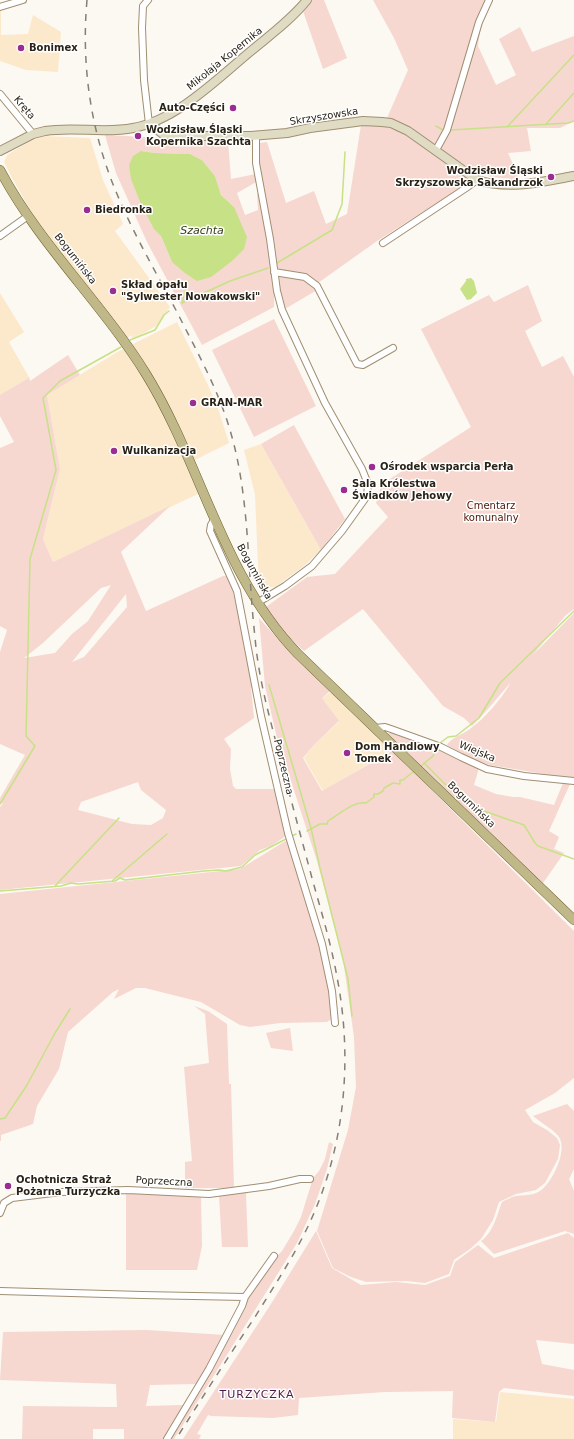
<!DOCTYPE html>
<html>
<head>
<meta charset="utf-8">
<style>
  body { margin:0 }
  canvas { display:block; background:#fcf8f2 }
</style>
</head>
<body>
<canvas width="574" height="1439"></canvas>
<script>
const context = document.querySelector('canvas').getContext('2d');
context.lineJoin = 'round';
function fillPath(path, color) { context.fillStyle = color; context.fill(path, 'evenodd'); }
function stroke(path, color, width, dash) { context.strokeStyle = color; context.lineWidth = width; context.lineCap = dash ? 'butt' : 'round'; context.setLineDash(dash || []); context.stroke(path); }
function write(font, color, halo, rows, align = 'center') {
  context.font = font + ' "DejaVu Sans",sans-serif'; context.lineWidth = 3; context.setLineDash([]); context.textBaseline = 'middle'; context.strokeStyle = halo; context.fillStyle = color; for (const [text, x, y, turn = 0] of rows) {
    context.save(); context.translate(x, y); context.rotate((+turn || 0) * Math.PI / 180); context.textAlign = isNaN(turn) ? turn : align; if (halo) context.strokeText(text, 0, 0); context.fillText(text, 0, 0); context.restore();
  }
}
fillPath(new Path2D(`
  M0 9H1V35L28 34 33 15 61 32 58 72 26 70 0 61Z
  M43 136 90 138 103 180 123 224 115 231 170 307 156 326 137 337 132 338 131 335 127 338 76 273 36 220 12 178 4 162 7 155 30 141Z
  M0 293 24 332 9 342 30 379 0 396Z
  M177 322 207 383 218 408 229 443 187 464 198 494 53 562 43 539 60 469 47 395 119 351Z
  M261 444 321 550 304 566 275 587 259 588 255 495 244 450Z
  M332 691 392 750 323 791 304 758 313 746 339 722 322 698Z
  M500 1392 574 1399V1439H453V1419L496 1422Z`), '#fce9cc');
fillPath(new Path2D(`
  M311 0H324L347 58 323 69 303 11Z
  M373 0H489L480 32 478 46 496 85 516 75 499 39 520 27 532 52 574 36V121L560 128H527L531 151 508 153 520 180 491 177 474 171 430 143 387 118 408 70 394 38Z
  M361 125H375L387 127 406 134 469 180 465 185 377 241 318 283 306 274 278 269 258 163 260 143 267 142 286 203 314 191 326 224 347 214Z
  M105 135 228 141 231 179 256 174 258 181 237 193 245 215 258 210 257 194 260 193C267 230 276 269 274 307L202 345 147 242 116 173ZM141 151 155 153 190 154 202 160 215 176 221 195 234 207 172 262 161 236Z
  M277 276C291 277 309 276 317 290L285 309 279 291Z
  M528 285 542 321 525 331 542 367 563 356 574 377V609L565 616 533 655 574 613V779L490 765 468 757 447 745C452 737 462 735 470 729 486 717 501 700 511 682L488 709 472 726 464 718 443 706 363 609 304 651 280 629 266 607 307 577 335 574 388 517 376 503 382 484 471 427 421 329 489 295 494 302Z
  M274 319 316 406 254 437 212 350Z
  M68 355 80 375 47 395 60 469 43 539 53 562 170 506 121 552 146 611 223 576H229L243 633 253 687 251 688 254 718 224 739 231 749 230 769 233 786 236 789H275L286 836 271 846 260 850 241 866 0 890V807L3 803 0 804V798L25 755 0 744V652L7 630 0 626V448L14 442 0 416V395L29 378 30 381ZM111 585 88 621 72 634 55 653 24 658 43 643 101 588ZM126 594 127 607 84 657 72 662ZM138 782 141 790 166 810 163 818 151 825 132 824 78 810 81 802Z
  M294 425 345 519 321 550 261 444Z
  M259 618 293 656 331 690 322 698 339 721 313 746 303 758 322 791 392 751 574 931V1078L555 1093 525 1110 533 1122 547 1130 557 1138 560 1145 558 1159 545 1183 536 1190 516 1194 499 1202 493 1220 481 1239 470 1249 454 1260 449 1274 425 1283 406 1281 366 1282 351 1277 333 1268 317 1231 348 1130 356 1087 354 1037 343 959 317 861 277 738 265 686Z
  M390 732 440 748 479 768 474 785 496 794 513 797H520L554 805 563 783 570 784 549 831 559 837 554 849 564 853 543 883 388 734Z
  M287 840 316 933 329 983 333 1018 327 1022 280 1023 250 1027 240 1025 201 1002 145 988H136L114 999 119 989 113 992 68 1032 59 1069 37 1106 33 1124 1 1135V1141H0V894L240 869Z
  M194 1006 208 1011 227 1024 229 1084H231L234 1188H185V1162L192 1161 184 1067 209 1063 205 1014Z
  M290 1028 293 1051 271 1048 266 1033Z
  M567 1104 574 1111V1169L569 1179 574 1191V1234L565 1231 494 1254 481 1241C493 1233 497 1215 502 1202 506 1200 511 1197 516 1196 523 1195 533 1196 540 1191 552 1183 568 1151 559 1137 554 1130 540 1122 533 1116Z
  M329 1142 333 1144 327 1169 315 1204 297 1243 174 1439H170L246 1298 270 1263 282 1251 294 1231 301 1217 313 1178 319 1171 325 1159Z
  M251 1190 246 1194 248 1247H222L219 1196Z
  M126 1191 201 1196 202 1246 197 1270H126Z
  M316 1231 332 1268 361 1285 396 1282 425 1285 450 1276 455 1262 478 1245 494 1258 568 1233 574 1238V1344L536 1340 542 1364 574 1370V1396L504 1388 499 1392 495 1422 452 1418 453 1391 385 1392 299 1398 298 1415 273 1418 211 1416 208 1415 197 1434 201 1435 199 1439H183L271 1304Z
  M147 1330 225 1335 196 1384 150 1385 146 1406 183 1405V1409L165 1439H124V1429H93V1439H22L23 1406 117 1407 116 1384 0 1380 3 1332Z`), '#f6d8d0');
fillPath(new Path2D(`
  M141 151 155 153 190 154 202 160 215 176 221 195 234 207 247 237 244 249 232 261 211 277 197 281 185 273 172 262 161 236 154 229 141 204 131 179 129 165 133 156Z
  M471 278 474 281 477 293 471 299 467 300 460 289 466 281V279Z`), '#c7e186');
stroke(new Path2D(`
  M546 124 574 93
  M436 126 443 130
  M507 127 574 55
  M451 130 568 123 574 121
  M277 263 332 230 342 204 345 152
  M182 303 230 281 268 268
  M182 303 188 281
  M130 340 155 330 164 315 169 311
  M269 685 311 828 320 868 348 979 352 1016
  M440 743 448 737 456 736 479 718 500 683 574 611
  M424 763 449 788 469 800 478 809 524 825 535 843 538 846 574 859
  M421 766 433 756 436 750
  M0 804 35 746 26 736 30 559 56 470 43 398 60 381 121 347
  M307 831 320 824H327L328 821C340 814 353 801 366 803L374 797V794H378L383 791 384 788 393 783 400 784V780H403L413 772
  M292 836 296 834
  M112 881 167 834
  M55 886 119 818
  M0 891 61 886 71 883 78 884 115 881 120 878 125 880 134 879 204 871 219 870 226 871 242 867 255 855 286 839
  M0 1119 5 1118 27 1085 55 1033 70 1009`), '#c7e186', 1.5);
const street = new Path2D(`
  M148 0 143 6 142 28 144 80 149 124
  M0 7 23 0
  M0 94 33 134
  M256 136V163L270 239 277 291 282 310 325 403 362 469 368 484 367 496 342 531 312 566 285 586 257 603
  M436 150 447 130 479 22 489 0
  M0 236 28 216
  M383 243 466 188 477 180
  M274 272 305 277 317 286 357 364 363 365 393 348
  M215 518 211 525 210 531 237 591 261 716 288 833 322 944 332 991 335 1023
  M375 728 385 727 391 729 441 747 461 757 487 769 524 776 574 781
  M0 1213 4 1203 12 1198 61 1192 128 1190 209 1194 269 1186 300 1179H310
  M0 1291 142 1295 245 1297
  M167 1439 209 1369 242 1306 245 1297 274 1256`);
const secondary = new Path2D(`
  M152 122 155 128 163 134 186 136H251L287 133 310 128 363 121 382 122 391 123 408 131 477 180C509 190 541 182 574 176
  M0 151 33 134 45 131C74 126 104 134 133 128 177 120 217 79 251 51 270 35 291 20 307 0`);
const primary = new Path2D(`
  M0 170C39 244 102 303 146 374 202 465 222 576 298 654L574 920`);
stroke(street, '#a08f73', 8);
stroke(secondary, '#a08f73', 10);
stroke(primary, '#70652e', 10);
stroke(street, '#fff', 6);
stroke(secondary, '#e0dcc4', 8);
stroke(primary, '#c0b889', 9);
stroke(new Path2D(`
  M87 0C81 66 91 133 117 194 134 235 157 274 178 314 197 352 218 389 230 430 250 497 247 568 255 637 257 662 262 687 268 711 282 767 297 822 312 878 321 911 331 943 337 977 353 1059 345 1146 310 1222 295 1255 274 1286 255 1317 228 1357 202 1398 176 1439`), '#857f76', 1.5, [7, 7]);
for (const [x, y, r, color] of [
  [21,48,4,"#992e90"],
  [233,108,4,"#992e90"],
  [138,136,4,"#992e90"],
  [551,177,4,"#992e90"],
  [87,210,4,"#992e90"],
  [113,291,4,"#992e90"],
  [193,403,4,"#992e90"],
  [114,451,4,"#992e90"],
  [372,467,4,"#992e90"],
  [344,490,4,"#992e90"],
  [347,753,4,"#992e90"],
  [8,1186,4,"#992e90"]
]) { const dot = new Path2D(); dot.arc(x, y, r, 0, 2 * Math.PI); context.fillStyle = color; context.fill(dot); stroke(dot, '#fff', 1.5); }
write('bold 10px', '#292217', '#fff', [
  ["Bonimex",29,48],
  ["Auto-Części",225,108,"right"],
  ["Wodzisław Śląski",146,130],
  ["Kopernika Szachta",146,142],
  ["Wodzisław Śląski",543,171,"right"],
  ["Skrzyszowska Sakandrzok",543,183,"right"],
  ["Biedronka",95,210],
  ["Skład opału",121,285],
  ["\"Sylwester Nowakowski\"",121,297],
  ["GRAN-MAR",201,403],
  ["Wulkanizacja",122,451],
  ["Ośrodek wsparcia Perła",380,467],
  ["Sala Królestwa",352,484],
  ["Świadków Jehowy",352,496],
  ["Dom Handlowy",355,747],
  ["Tomek",355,759],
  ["Ochotnicza Straż",16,1180],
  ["Pożarna Turzyczka",16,1192]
], 'left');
write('10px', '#292217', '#fff', [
  ["Mikołaja Kopernika",225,59,-39],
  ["Kręta",24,108,50],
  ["Skrzyszowska",324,117,-9],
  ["Bogumińska",75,259,52],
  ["Bogumińska",254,572,61],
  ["Wiejska",477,752,23],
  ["Poprzeczna",283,767,77],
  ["Bogumińska",471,805,44],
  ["Poprzeczna",164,1182,3]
]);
write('10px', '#4e1404', '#fff', [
  ["Cmentarz",491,506],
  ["komunalny",491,518]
]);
write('italic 11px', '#333d17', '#fff', [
  ["Szachta",202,231]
]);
context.letterSpacing = '1px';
write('11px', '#501c4b', '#fff', [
  ["TURZYCZKA",257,1395]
]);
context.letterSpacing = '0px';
</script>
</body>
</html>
